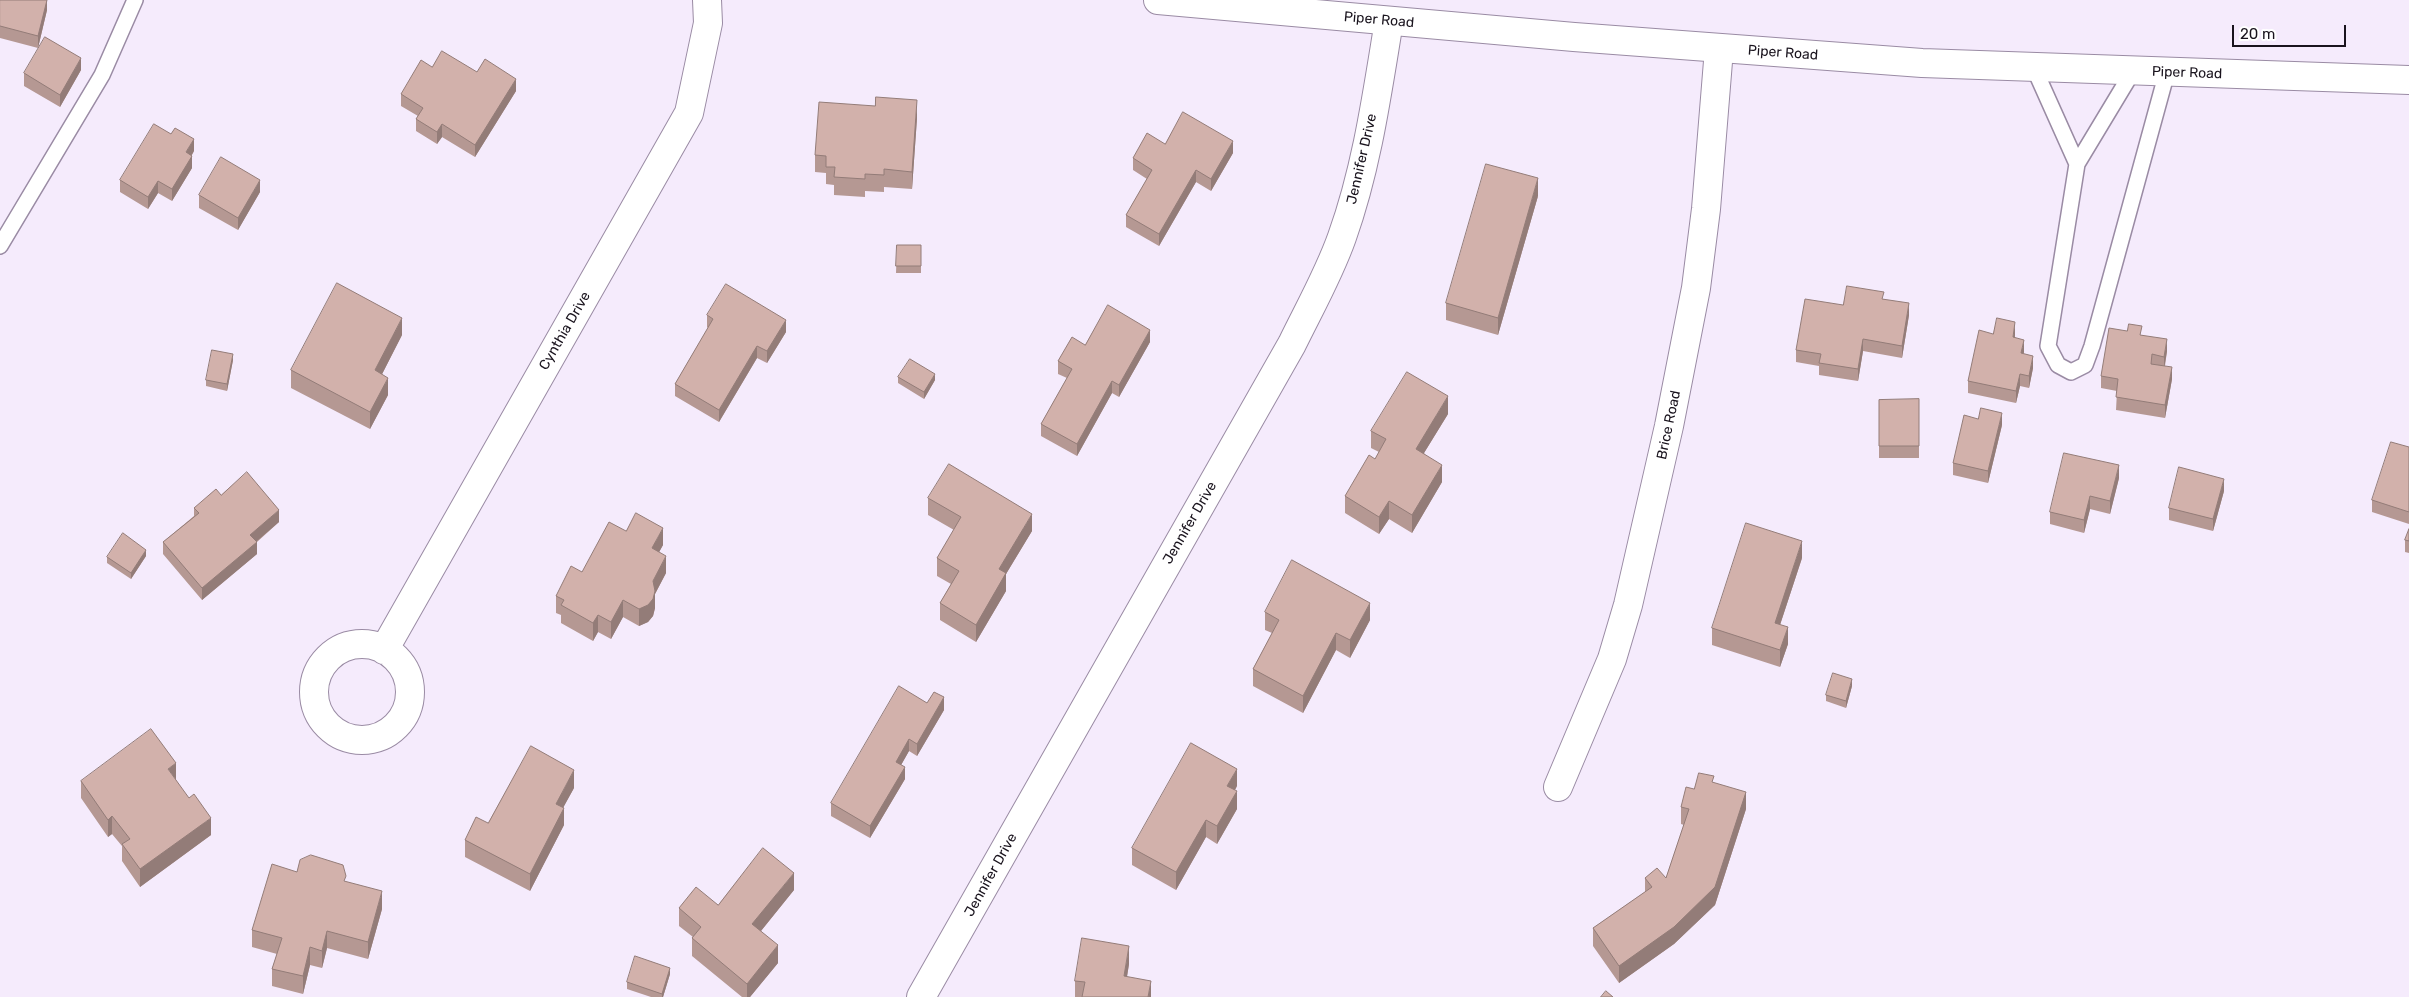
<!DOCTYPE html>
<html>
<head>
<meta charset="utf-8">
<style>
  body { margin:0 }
  #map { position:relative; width:2409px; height:997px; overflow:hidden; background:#f5ebfc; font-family:Rubik,sans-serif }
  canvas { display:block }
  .scale { position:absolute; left:2232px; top:25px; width:114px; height:22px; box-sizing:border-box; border:2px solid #19131d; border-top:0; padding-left:6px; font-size:15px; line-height:18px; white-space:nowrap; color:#19131d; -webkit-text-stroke:4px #fff; paint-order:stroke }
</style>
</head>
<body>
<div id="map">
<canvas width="2409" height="997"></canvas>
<div class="scale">20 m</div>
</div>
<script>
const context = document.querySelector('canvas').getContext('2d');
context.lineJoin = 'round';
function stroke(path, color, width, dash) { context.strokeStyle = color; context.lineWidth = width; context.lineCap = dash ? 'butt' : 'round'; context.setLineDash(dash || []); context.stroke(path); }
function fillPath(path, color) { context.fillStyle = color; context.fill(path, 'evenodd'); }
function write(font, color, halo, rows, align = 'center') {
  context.font = font + ' Rubik,sans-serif'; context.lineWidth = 4; context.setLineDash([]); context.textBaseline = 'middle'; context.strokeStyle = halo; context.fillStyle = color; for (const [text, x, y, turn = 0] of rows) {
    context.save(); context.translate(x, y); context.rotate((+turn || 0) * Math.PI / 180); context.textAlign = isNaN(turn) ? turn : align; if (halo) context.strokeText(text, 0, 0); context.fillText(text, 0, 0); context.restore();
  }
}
const service = new Path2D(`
  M2034 68 2077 164
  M2133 71 2077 164 2048 346 2058 365 2071 372 2085 365 2092 346 2167 72
  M0 246 102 75 135 0`);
const minor = new Path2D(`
  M314 692a48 48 0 1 1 96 0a48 48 0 1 1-96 0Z
  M384 650 689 113 708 23 707 0
  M1558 787 1612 659 1628 605 1669 426 1696 288 1706 209 1719 49
  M921 997 1292 344C1309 309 1329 274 1342 237 1367 167 1377 94 1389 21`);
const tertiary = new Path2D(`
  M1158 0 1574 37 1922 63 2409 80`);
stroke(service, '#9a8ba4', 18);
stroke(minor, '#9a8ba4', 30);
stroke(tertiary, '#9a8ba4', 30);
stroke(service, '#fff', 15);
stroke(minor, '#fff', 28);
stroke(tertiary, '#fff', 28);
fillPath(new Path2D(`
  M0 0H47V10L38 48 0 38Z
  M432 67 477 72 516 91 475 157 442 137 437 144 416 131V119L418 116 401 106V94Z
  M81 70 60 107 24 86V73Z
  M917 118 912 189 884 187V192L865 191V197L834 195V185L826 184V173L815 172V155Z
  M1165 144 1233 153 1211 191 1196 182 1159 246 1126 227V215L1147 179 1133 170V158Z
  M194 151 192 155V168L172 201 158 193 148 209 120 192V180Z
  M260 192 238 230 199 208V195Z
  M1538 196 1498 335 1446 320V303Z
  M897 245H921V273H896Z
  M1884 299 1909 315 1902 358 1863 351 1858 381 1819 375V366L1796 362V350L1843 305Z
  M707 315 786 332 767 363 757 358 719 422 675 396V384L708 328 707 327Z
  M1993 334 2015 335V337L2024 352 2023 354 2033 368 2029 388 2020 386 2016 403 1968 393V381Z
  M402 335 382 374 388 395 370 429 291 388V370Z
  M2142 335 2167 351 2165 366 2172 379 2165 418 2116 410 2117 391 2101 388V376Z
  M1150 342 1119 397 1112 393 1077 456 1041 436V424L1067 378 1058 374V361L1085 345Z
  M233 360 227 391 206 386V380Z
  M898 377 935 380 924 399 898 383Z
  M1919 399V458H1879V400Z
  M1448 414 1424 453 1442 482 1412 533 1389 519 1379 534 1345 513V496L1375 459 1379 452 1371 448V431Z
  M2002 425 1988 483 1953 475V463Z
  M2409 447V524L2372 512V500Z
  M2119 478 2110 514 2090 509 2084 533 2050 524V512Z
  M2224 491 2213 531 2169 520V508Z
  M221 495 279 522 257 542V554L202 600 163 554V542L194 516V508Z
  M928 498 1032 531 1006 574V591L976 642 940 620V603L951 584 937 576V558L954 530 928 515Z
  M2409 529V553L2405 552V540Z
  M626 531 663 545 659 552 666 573 655 594V608L653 616 648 622 639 626 623 617 611 639 598 632 593 641 561 623V615L556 613V596Z
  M146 556 131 579 107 563V557Z
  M1802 558 1780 625 1788 644 1780 667 1712 645V628Z
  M1265 612 1370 620 1350 658 1336 650 1303 713 1253 686V669L1272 633 1265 630Z
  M1852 686 1846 708 1826 701V695Z
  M927 703 944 710 917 756 909 751 901 765 905 779 870 838 831 816V803Z
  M176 780 211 835 140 887 122 861V846L112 834 108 837 81 798V781Z
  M1714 783 1746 809 1715 905 1674 944 1619 983 1593 946V928L1645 892V878H1666L1684 825 1681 824V807L1694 789Z
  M1237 786 1235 790 1237 809 1217 844 1206 837 1176 890 1132 865V848Z
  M574 788 563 807 564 825 530 891 465 857V840L488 823Z
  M346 882 382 909 368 959 327 948 322 968 310 965 303 994 272 986V969L277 954 252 947V930Z
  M794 890 761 931 778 963 750 997H742L692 956V938L693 937 679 926V908L718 905Z
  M1129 964 1127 977 1151 997H1075V981Z
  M670 974 663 997H651L627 989V982Z`), '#b59893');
fillPath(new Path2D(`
  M47 0V10L38 48V36Z
  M81 58V70L60 107V95Z
  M516 79V91L475 157V145Z
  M917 100V118L912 189V172Z
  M442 124V137L437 144V132Z
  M194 139V151L186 164V152Z
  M1233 141V153L1211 191V179Z
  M192 156V168L172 201V189Z
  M1196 170V182L1159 246V234Z
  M1538 178V196L1498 335V318Z
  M260 180V192L238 230V218Z
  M158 181V193L148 209V197Z
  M1909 303V315L1902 358V346Z
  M402 318V335L375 388V370Z
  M786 320V332L767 363V351Z
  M2015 322V335L2013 349V337Z
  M1150 330V342L1119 397V385Z
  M1863 339V351L1858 381V369Z
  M2167 339V351L2164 369V357Z
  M2024 340V352L2021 365V353Z
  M757 346V358L719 422V410Z
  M233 354V360L227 391V384Z
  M2033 356V368L2029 388V376Z
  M2172 367V379L2165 418V405Z
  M935 374V380L924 399V392Z
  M2020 374V386L2016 403V391Z
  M388 378V395L370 429V412Z
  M1112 381V393L1077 456V444Z
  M1448 396V414L1416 466V449Z
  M2002 413V425L1988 483V471Z
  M1442 465V482L1412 533V515Z
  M2119 465V478L2110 514V501Z
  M2224 479V491L2213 531V519Z
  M2090 496V509L2084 533V520Z
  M1389 501V519L1379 534V517Z
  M279 510V522L250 547V535Z
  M1032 514V531L1006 574V591L976 642V625L999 569Z
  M663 528V545L652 565V548Z
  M1802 541V558L1775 640V623Z
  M257 542V554L202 600V588Z
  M146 550V556L131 579V573Z
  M666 556V573L655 594V608L653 616 648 622 639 626V609Z
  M623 600V617L611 639V622Z
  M1370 603V620L1350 658V640Z
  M598 615V632L593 641V623Z
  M1788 627V644L1780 667V650Z
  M1336 633V650L1303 713V696Z
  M1852 679V686L1846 708V701Z
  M944 697V710L917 756V744Z
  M909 739V751L896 774V762Z
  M176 763V780L168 769Z
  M905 767V779L870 838V826Z
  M1237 769V786L1227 804V786Z
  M574 770V788L556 821V804Z
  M1237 791V809L1217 844V826Z
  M1746 792V809L1715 905 1674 944 1619 983V966Z
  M564 808V825L530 891V874Z
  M112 816V834L108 837V820Z
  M211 818V835L140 887V869Z
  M1206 820V837L1176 890V872Z
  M794 873V890L752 942V924Z
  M382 891V909L368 959V942Z
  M327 931V948L322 968V951Z
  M778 945V963L750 997H747V984Z
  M1129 946V964L1124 994V976Z
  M310 947V965L303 994V976Z
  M670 968V974L663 997H662V994Z
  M1151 981V997H1148Z`), '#937c78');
const building = new Path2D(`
  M0 0H47L38 36 0 26Z
  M45 37 81 58 60 95 24 73Z
  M442 51 477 72 485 59 516 79 475 145 442 124 437 132 416 119 423 108 401 94 421 60 432 67Z
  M876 97 917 100 912 172 884 169V175L865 174V179L834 177 835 167H826V156L815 155 819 102 875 106Z
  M1183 112 1233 141 1211 179 1196 170 1159 234 1126 215 1152 170 1133 158 1147 133 1165 144Z
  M154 124 171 134 175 128 194 139 186 152 192 156 172 189 158 181 148 197 120 180Z
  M221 157 260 180 238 218 199 195Z
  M1486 164 1538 178 1498 318 1446 303Z
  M897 245H921V266H896Z
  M337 283 402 318 375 370 388 378 370 412 291 370Z
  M726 284 786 320 767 351 757 346 719 410 675 384 713 319 707 315Z
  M1847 286 1884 292 1882 299 1909 303 1902 346 1863 339 1858 369 1819 363 1821 354 1796 350 1805 299 1843 305Z
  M1108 305 1150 330 1119 385 1112 381 1077 444 1041 424 1072 369 1058 361 1072 337 1085 345Z
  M1997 318 2015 322 2013 337 2024 340 2021 353 2033 356 2029 376 2020 374 2016 391 1968 381 1979 330 1993 334Z
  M2129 324 2142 326 2140 335 2167 339 2164 357 2152 354 2151 364 2172 367 2165 405 2116 397 2118 379 2101 376 2109 328 2127 331Z
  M212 350 233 354 227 384 206 380Z
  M910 359 935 374 924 392 898 377Z
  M1407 372 1448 396 1416 449 1442 465 1412 515 1389 501 1379 517 1345 496 1369 455 1375 459 1386 439 1371 431Z
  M1919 399V446H1879V400Z
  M1981 408 2002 413 1988 471 1953 463 1964 415 1978 419Z
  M2391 442 2409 447V512L2372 500Z
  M2064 453 2119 465 2110 501 2090 496 2084 520 2050 512Z
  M949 464 1032 514 999 569 1006 573 976 625 940 603 959 571 937 558 961 517 928 498Z
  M2179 467 2224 479 2213 519 2169 508Z
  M247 472 279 510 250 535 257 542 202 588 163 542 199 513 194 508 216 489 221 495Z
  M636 513 663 528 652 548 666 556 653 581 655 591 653 599 648 605 639 609 623 600 611 622 598 615 593 623 561 605 564 600 556 596 571 566 582 572 609 522 626 531Z
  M1746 523 1802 541 1775 623 1788 627 1780 650 1712 628Z
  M2409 529V541L2405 540Z
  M123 533 146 550 131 573 107 557Z
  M1292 560 1370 603 1350 640 1336 633 1303 696 1253 669 1279 620 1265 612Z
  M1833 673 1852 679 1846 701 1826 695Z
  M899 686 927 703 934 692 944 697 917 744 909 739 896 762 905 767 870 826 831 803Z
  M151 729 176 763 168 769 189 798 194 794 211 818 140 869 122 844 130 839 112 816 108 820 81 781Z
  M1191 743 1237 769 1227 786 1237 791 1217 826 1206 820 1176 872 1132 848Z
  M531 746 574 770 556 804 564 808 530 874 465 840 476 817 488 823Z
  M1699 773 1714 776 1712 782 1746 792 1715 887 1674 927 1619 966 1593 928 1652 887 1645 878 1657 868 1666 878 1689 809 1681 807 1686 787 1694 789Z
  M763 848 794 873 752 924 778 945 747 984 692 938 701 927 679 908 696 887 718 905Z
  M311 855 343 865 346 876 344 881 382 891 368 942 327 931 322 951 310 947 303 976 272 969 282 938 252 930 272 864 297 872 300 860Z
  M1082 938 1129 946 1124 976 1151 981 1148 997H1082L1085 982 1075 981Z
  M635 956 670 968 662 994 627 982Z
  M1606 991 1613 997H1601Z`);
fillPath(building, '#d2b1ab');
stroke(building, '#937c78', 1);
write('14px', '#19131d', '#fff', [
  ["Piper Road",1379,20,5],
  ["Piper Road",1783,53,4],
  ["Piper Road",2187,73,2],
  ["Jennifer Drive",1362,159,-77],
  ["Cynthia Drive",565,331,-60],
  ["Brice Road",1669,425,-78],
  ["Jennifer Drive",1190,523,-60],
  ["Jennifer Drive",991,875,-61]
]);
</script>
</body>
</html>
